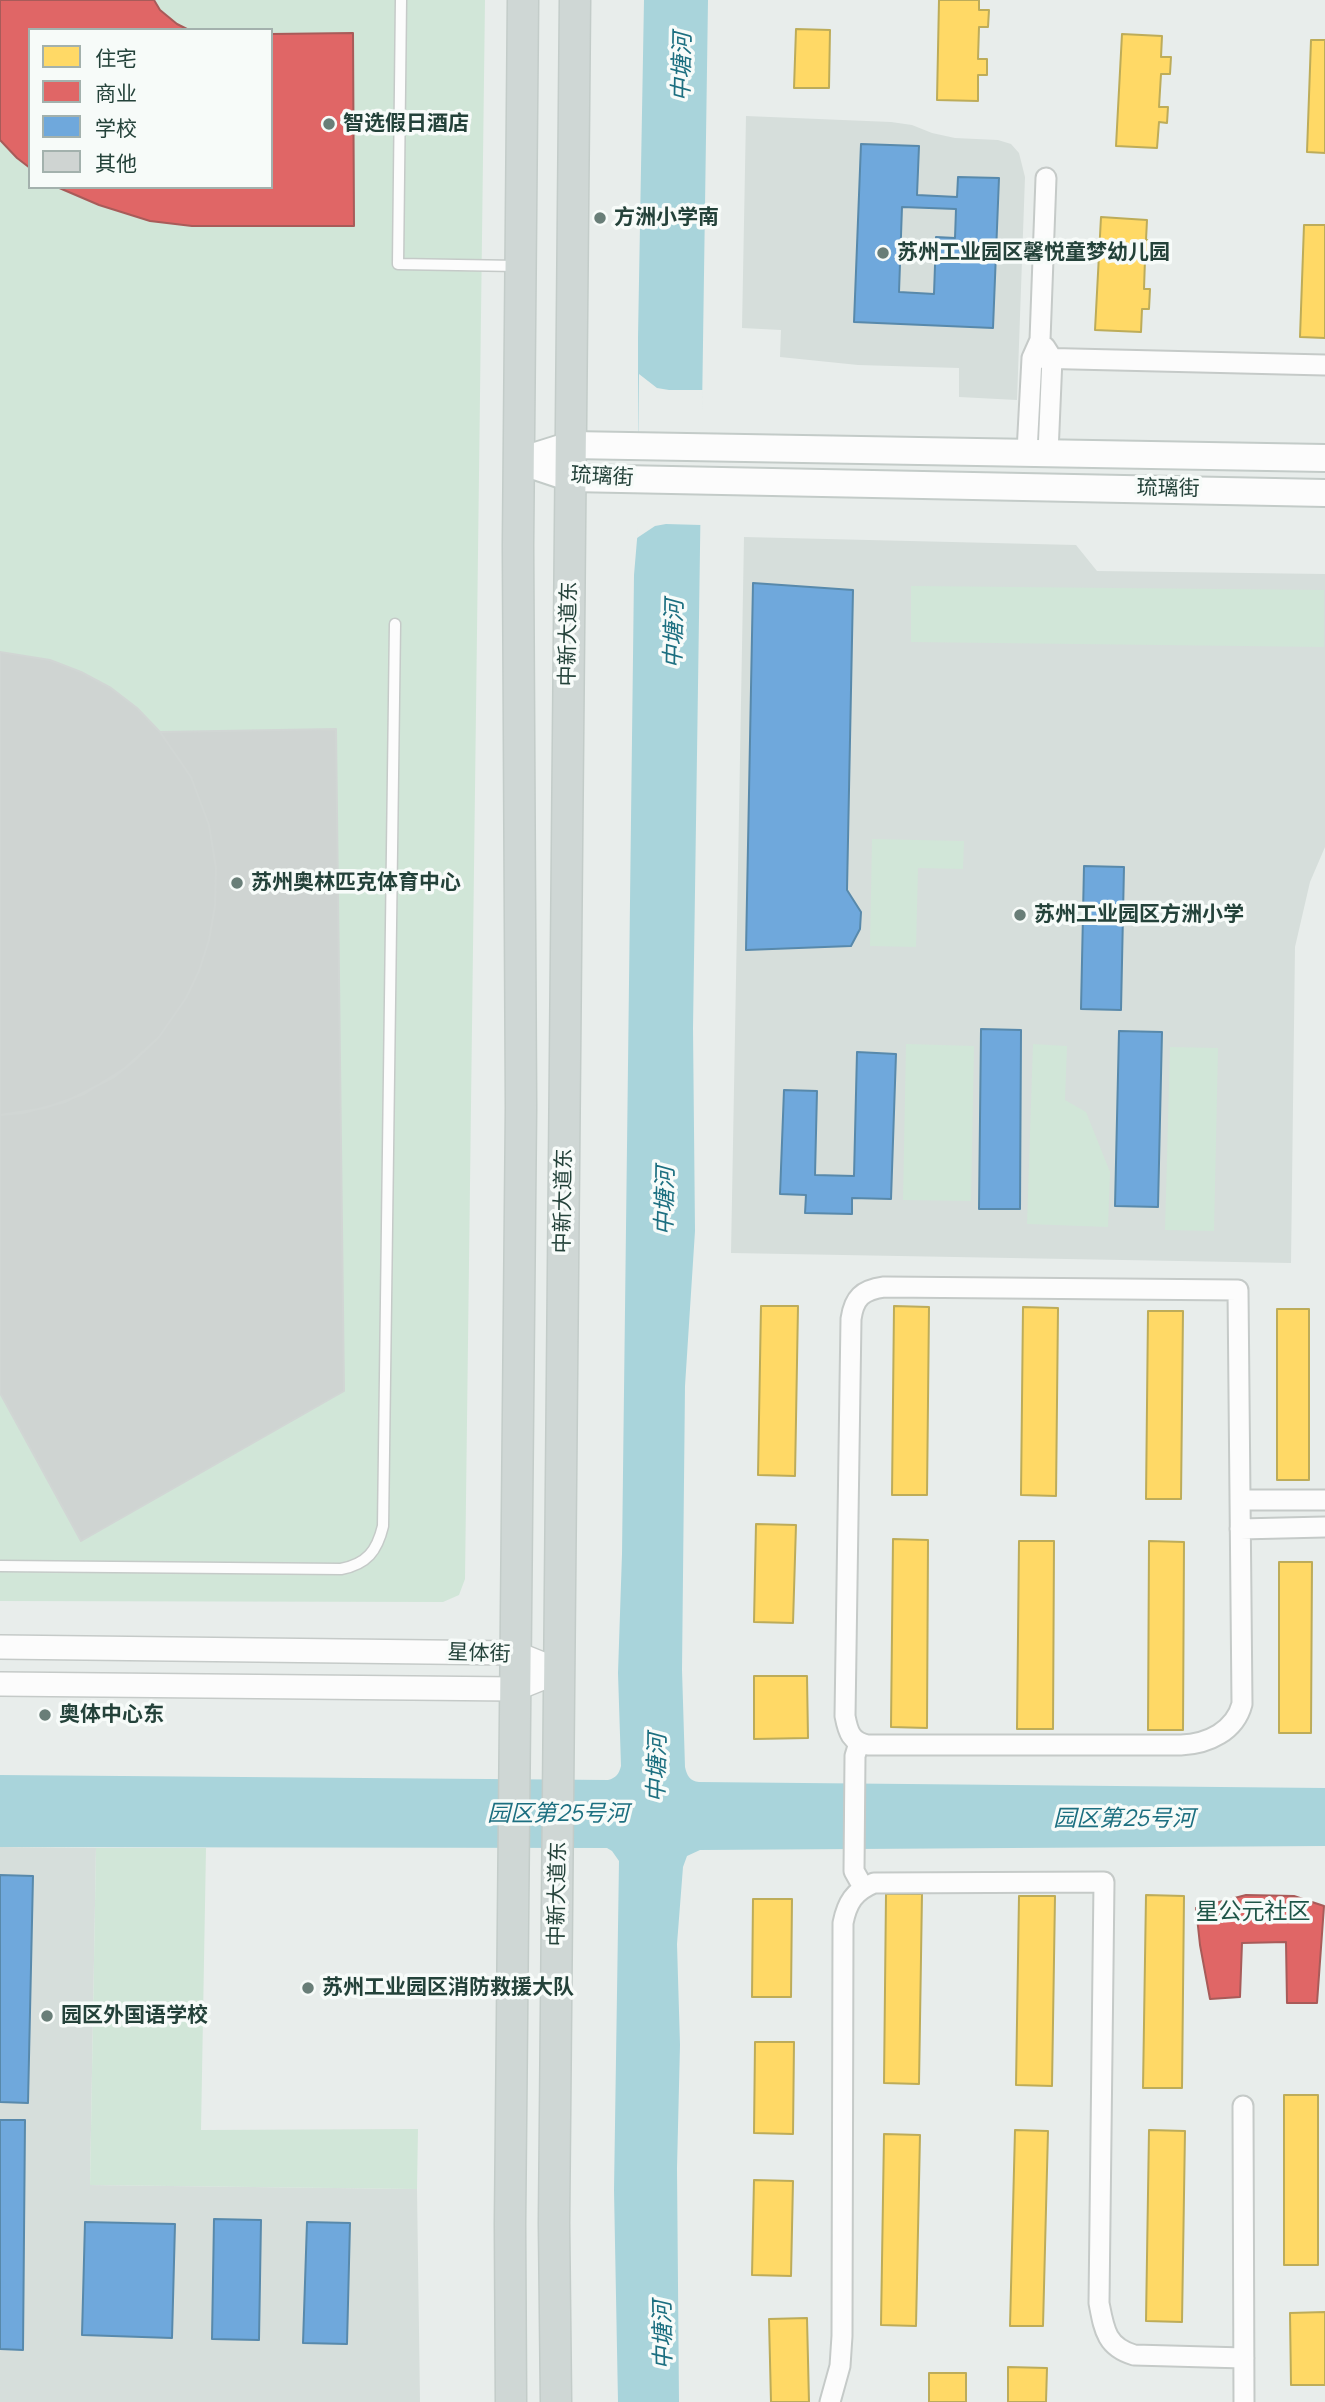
<!DOCTYPE html>
<html>
<head>
<meta charset="utf-8">
<style>
  body { margin:0 }
  #map { position:relative; width:1325px; height:2402px; overflow:hidden; background:#e8edeb; font-family:Manrope,"Noto Sans SC",sans-serif }
  canvas { display:block }
  .legend { position:absolute; left:28px; top:28px; width:245px; height:161px; box-sizing:border-box; background:#f7fbf9; border:2px solid #a3b1ad; margin:0; padding:9px 12px; list-style:none; font-size:21px; color:#24423a }
  .legend li { display:flex; align-items:center; gap:14px; height:35px }
  .legend b { width:35px; border:2px solid #a3b1ad }
</style>
</head>
<body>
<div id="map">
<canvas width="1325" height="2402"></canvas>
<ul class="legend">
<li><b style="height:19px;background:#ffd966"></b>住宅</li>
<li><b style="height:19px;background:#e06666"></b>商业</li>
<li><b style="height:19px;background:#6fa8dc"></b>学校</li>
<li><b style="height:19px;background:#cfd4d2"></b>其他</li>
</ul>
</div>
<script>
const context = document.querySelector('canvas').getContext('2d');
context.lineJoin = 'round';
function fillPath(path, color) { context.fillStyle = color; context.fill(path, 'evenodd'); }
function stroke(path, color, width, dash) { context.strokeStyle = color; context.lineWidth = width; context.lineCap = dash ? 'butt' : 'round'; context.setLineDash(dash || []); context.stroke(path); }
function write(font, color, halo, rows, align = 'center') {
  context.font = font + ' Manrope,"Noto Sans SC",sans-serif'; context.lineWidth = 7; context.setLineDash([]); context.textBaseline = 'middle'; context.strokeStyle = halo; context.fillStyle = color; for (const [text, x, y, turn = 0] of rows) {
    context.save(); context.translate(x, y); context.rotate((+turn || 0) * Math.PI / 180); context.textAlign = isNaN(turn) ? turn : align; if (halo) context.strokeText(text, 0, 0); context.fillText(text, 0, 0); context.restore();
  }
}
fillPath(new Path2D(`
  M746 116 891 122 912 125 932 133 955 138 998 140 1011 144 1019 153 1025 177 1017 400 959 397V368L858 365 780 357 781 330 742 328Z
  M744 537 1076 545 1097 571 1325 574V847L1310 882 1295 947 1291 1263 731 1253Z
  M0 1847 96 1848 90 2185 417 2189 420 2402H0Z`), '#d6dedb');
fillPath(new Path2D(`
  M0 0H485L465 1579 459 1595 443 1602 0 1601ZM30 30H271V187H30Z
  M911 586 1324 590V647L911 642Z
  M872 839 964 841 963 869 918 868 916 947 870 946Z
  M906 1044 974 1046 971 1201 903 1200Z
  M1033 1044 1067 1046 1065 1100 1086 1112 1110 1172 1108 1227 1027 1224Z
  M1170 1047 1218 1048 1214 1231 1165 1230Z
  M96 1848H206L201 2130 418 2129 417 2189 90 2185Z`), '#d1e6d8');
fillPath(new Path2D(`
  M644 0H708L693 1028 695 1231 685 1386 682 1670 685 1767C687 1776 690 1781 699 1782L1325 1788V1846L700 1850 687 1856 683 1867 677 1944 680 2045 677 2168 679 2402H618L614 2190 619 1861 612 1851 607 1848 0 1847V1775L608 1780C616 1778 619 1774 621 1766L618 1673 622 1554 634 575 638 528V337Z`), '#a9d4db');
fillPath(new Path2D(`
  M639 374 657 388 669 390H703L702 480 701 525 666 524 655 526 637 538Z`), '#e8edeb');
const homes = new Path2D(`
  M939 0H979V10H989L988 27H979L978 59H987V75H978V101L937 100Z
  M796 29 830 30 829 88H794Z
  M1122 34 1162 36 1161 57H1171L1170 74H1161L1159 107H1168L1167 123 1159 122 1157 148 1116 146Z
  M1311 40H1325V153L1307 152Z
  M1101 217 1147 220 1146 240H1153L1152 260 1145 259 1144 289H1150L1149 309H1142L1141 332 1095 330Z
  M1304 225H1325V338L1300 337Z
  M761 1306H798L795 1476 758 1475Z
  M894 1306 929 1307 927 1495H892Z
  M1023 1307 1058 1308 1056 1496 1021 1495Z
  M1277 1309H1309V1480H1277Z
  M1148 1311H1183L1181 1499H1146Z
  M756 1524 796 1525 793 1623 754 1622Z
  M893 1539 928 1540 927 1728 891 1727Z
  M1019 1541H1054L1053 1729H1017Z
  M1149 1541 1184 1542 1183 1730H1148Z
  M1279 1562H1312L1311 1733H1279Z
  M754 1676H807L808 1738 754 1739Z
  M886 1894H922L919 2084 884 2083Z
  M1146 1895 1184 1896 1182 2088H1143Z
  M1019 1896H1055L1052 2086 1016 2085Z
  M753 1899H792L791 1997H752Z
  M755 2042H794L793 2134 754 2133Z
  M1284 2095H1318V2265H1284Z
  M1015 2130 1048 2131 1043 2326H1010Z
  M1149 2130 1185 2131 1182 2322 1146 2321Z
  M884 2134 920 2135 916 2326 881 2325Z
  M754 2180 793 2181 791 2276 752 2275Z
  M1325 2312V2385H1291L1290 2313Z
  M807 2318 809 2402H771L769 2319Z
  M1008 2367 1047 2368 1046 2402H1008Z
  M929 2373H966V2402H929Z`);
fillPath(homes, '#ffd966');
stroke(homes, '#bdac59', 2);
const shops = new Path2D(`
  M0 0H154L160 10 177 24 189 30H30V168L17 158 0 140Z
  M353 33 354 226H192L150 221 99 205 57 187H271V34Z
  M1246 1895 1294 1896 1324 1906 1317 2003H1287L1286 1942 1242 1943 1240 1997 1210 1999 1200 1945 1196 1908Z`);
fillPath(shops, '#e06666');
stroke(shops, '#a85b59', 2);
const schools = new Path2D(`
  M861 144 919 146 917 195 957 197 958 177 999 178 993 328 854 322ZM902 207 956 209 955 238 936 237 934 294 899 292Z
  M753 583 853 590 847 890 861 912 860 929 851 946 746 950Z
  M1084 866 1124 867 1121 1010 1081 1009Z
  M981 1029 1021 1030 1020 1209H979Z
  M1119 1031 1162 1032 1158 1207 1115 1206Z
  M857 1052 896 1054 891 1199 852 1198V1214L805 1213 806 1195 780 1194 784 1090 817 1091 815 1175 854 1176Z
  M0 1875 33 1876 28 2103 0 2102Z
  M0 2120H25L23 2350 0 2349Z
  M214 2219 261 2220 259 2340 212 2339Z
  M85 2222 175 2224 172 2338 82 2335Z
  M307 2222 350 2223 347 2344 303 2343Z`);
fillPath(schools, '#6fa8dc');
stroke(schools, '#5889ab', 2);
const building = new Path2D(`
  M0 652 50 660 81 672 111 688 137 708 160 732 191 777 209 825 216 868 215 906 209 940 199 971 186 998 159 1037 125 1068 84 1094 45 1108 0 1115Z
  M336 729 344 1391 81 1541 0 1393V1115L23 1113 65 1102 114 1077 134 1061 159 1037 186 998 199 971 209 940 215 906 216 868 209 825 191 777 160 732Z`);
fillPath(building, '#cfd4d2');
stroke(building, '#d1d6d4', 2);
const service = new Path2D(`
  M401 0 398 264 517 266
  M0 1566 341 1569C367 1564 377 1551 383 1526L395 624`);
const minor = new Path2D(`
  M1045 347 1052 358 1048 453
  M1032 358 1325 365
  M1027 452 1032 358 1040 340 1046 178
  M884 1287 1238 1290 1242 1704C1235 1731 1208 1744 1181 1745H868C851 1742 848 1732 845 1716L851 1319C854 1298 862 1290 884 1287Z
  M1240 1500H1325
  M1240 1529 1325 1527
  M859 1743 855 1756 854 1871 863 1887
  M1243 2106 1244 2402
  M830 2402 840 2366 842 2336 843 1923C847 1903 854 1891 874 1883L1104 1882 1099 2303C1104 2329 1106 2347 1134 2355L1244 2358`);
const tertiary = new Path2D(`
  M0 1647 515 1653 560 1671
  M0 1684 515 1689 560 1671`);
const secondary = new Path2D(`
  M520 461 571 478 1325 493
  M520 461 571 445 1325 458`);
const primary = new Path2D(`
  M511 2402 510 2223 521 1108 518 545 523 0
  M556 2402 554 2223 575 0`);
stroke(service, '#c5cac8', 13);
stroke(minor, '#c5cac8', 23);
stroke(tertiary, '#c5cac8', 26);
stroke(secondary, '#c3cbc8', 30);
stroke(primary, '#c3ccc9', 33);
stroke(service, '#fcfcfc', 10);
stroke(minor, '#fcfcfc', 19);
stroke(tertiary, '#fcfcfc', 23);
stroke(secondary, '#fcfcfc', 26);
stroke(primary, '#cfd7d5', 30);
for (const [x, y, r, color] of [
  [329,124,7,"#697e78"],
  [600,218,7,"#697e78"],
  [883,253,7,"#697e78"],
  [237,883,7,"#697e78"],
  [1020,915,7,"#697e78"],
  [45,1715,7,"#697e78"],
  [308,1988,7,"#697e78"],
  [47,2016,7,"#697e78"]
]) { const dot = new Path2D(); dot.arc(x, y, r, 0, 2 * Math.PI); context.fillStyle = color; context.fill(dot); stroke(dot, '#f7fbf9', 2.5); }
write('bold 21px', '#24423a', '#f7fbf9', [
  ["智选假日酒店",343,124],
  ["方洲小学南",614,218],
  ["苏州工业园区馨悦童梦幼儿园",897,253],
  ["苏州奥林匹克体育中心",251,883],
  ["苏州工业园区方洲小学",1034,915],
  ["奥体中心东",59,1715],
  ["苏州工业园区消防救援大队",322,1988],
  ["园区外国语学校",61,2016]
], 'left');
write('21px', '#24423a', '#f7fbf9', [
  ["琉璃街",602,477,3],
  ["琉璃街",1168,489,1],
  ["中新大道东",569,634,-89],
  ["中新大道东",564,1201,-89],
  ["星体街",479,1654,2],
  ["中新大道东",558,1894,-89]
]);
write('italic 23px', '#1c6f80', '#f7fbf9', [
  ["中塘河",683,67,-89],
  ["中塘河",675,634,-89],
  ["中塘河",666,1201,-89],
  ["中塘河",658,1768,-89],
  ["园区第25号河",558,1815],
  ["园区第25号河",1124,1820],
  ["中塘河",664,2335,-91]
]);
write('23px', '#1f5548', '#f7fbf9', [
  ["星公元社区",1253,1913]
]);
</script>
</body>
</html>
